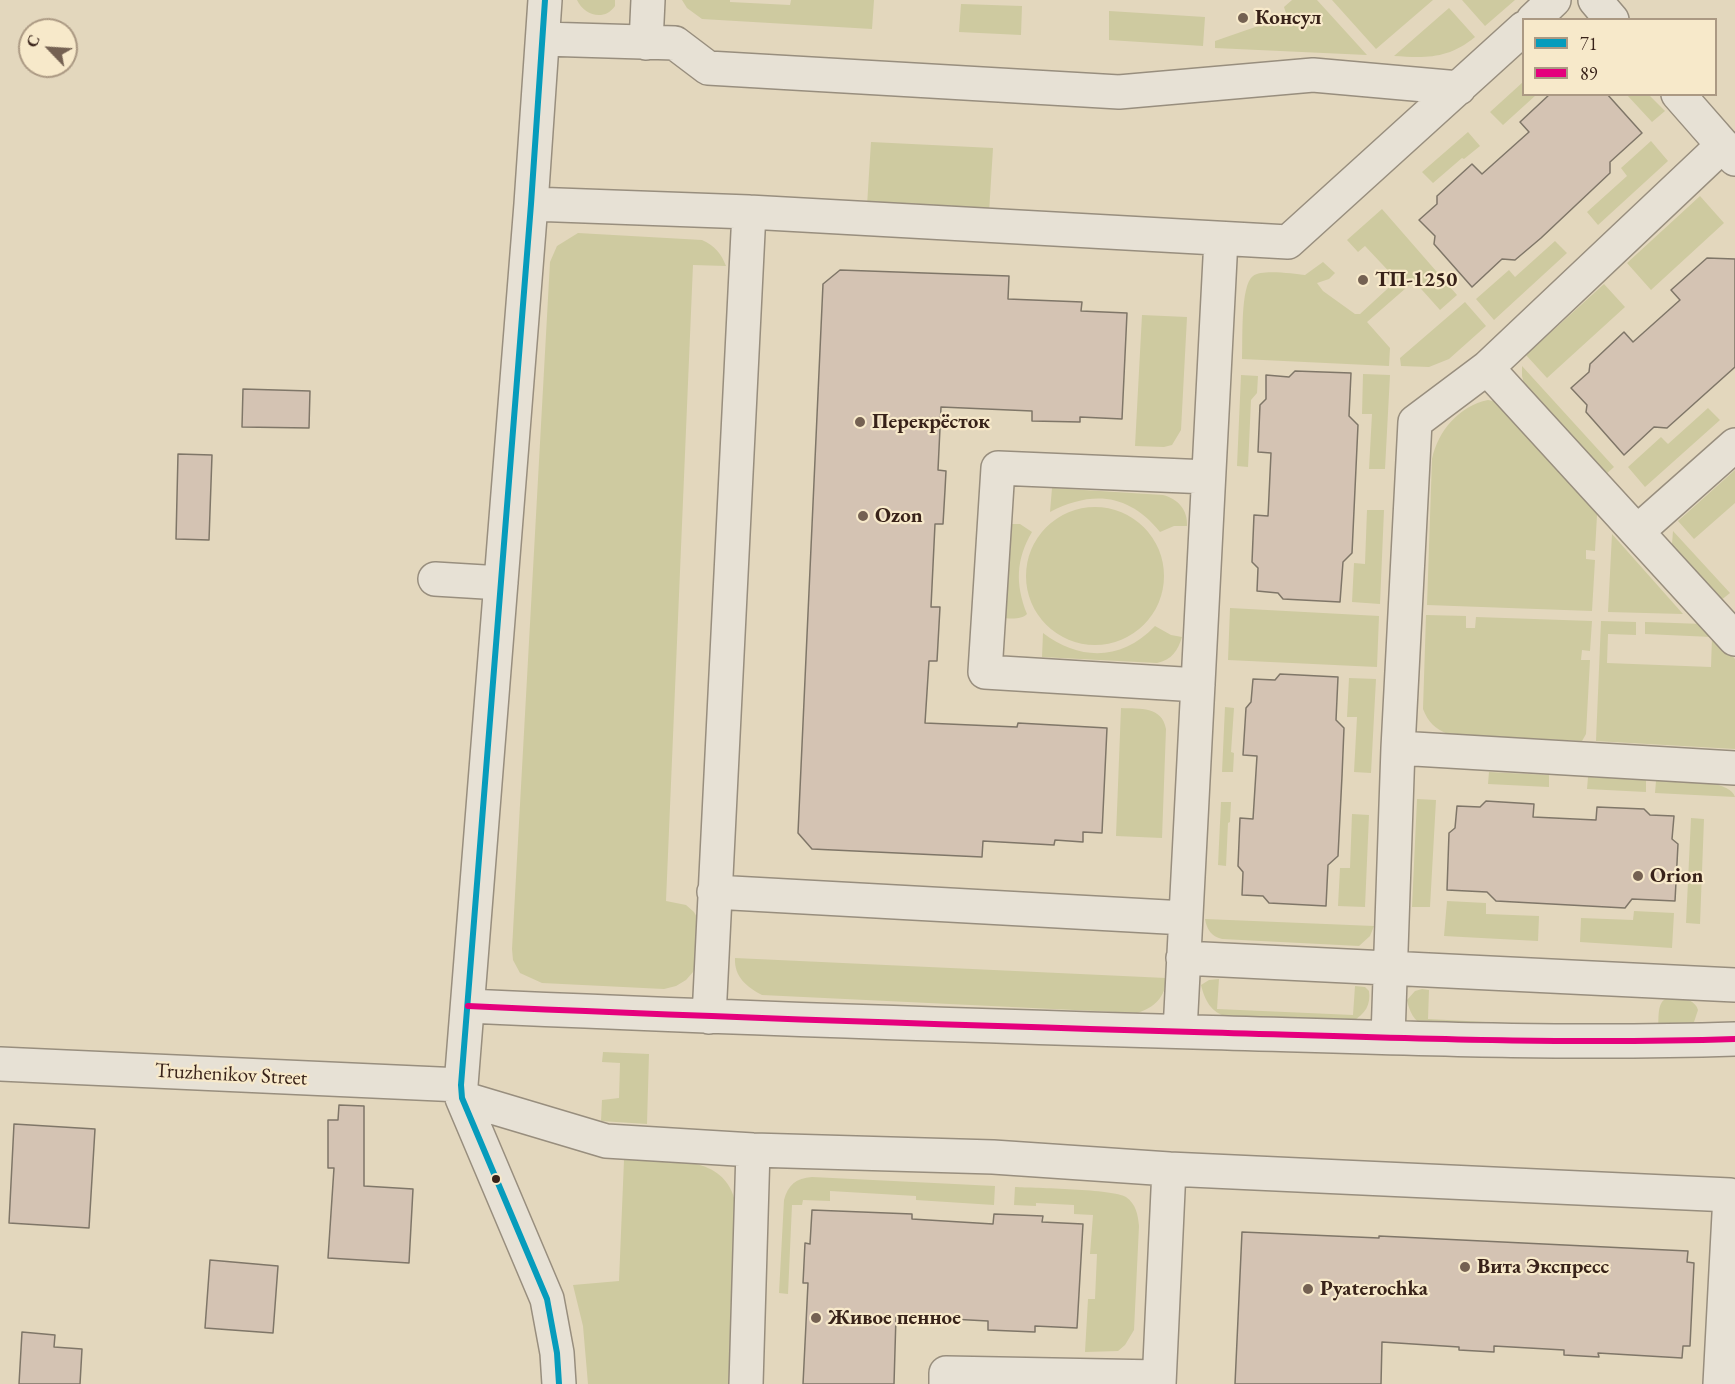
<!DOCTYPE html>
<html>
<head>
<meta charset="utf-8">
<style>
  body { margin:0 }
  #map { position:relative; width:1735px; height:1384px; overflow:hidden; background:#e3d7bd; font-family:"EB Garamond",serif }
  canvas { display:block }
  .legend { position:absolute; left:1522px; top:18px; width:195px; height:78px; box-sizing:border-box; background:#f7e9ca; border:2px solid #ab9983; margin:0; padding:8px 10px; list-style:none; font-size:18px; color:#382219 }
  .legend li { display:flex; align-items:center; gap:12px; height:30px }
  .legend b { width:30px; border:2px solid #ab9983 }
  .north { position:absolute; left:18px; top:18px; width:60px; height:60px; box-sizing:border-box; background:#f7e9ca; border:2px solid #ab9983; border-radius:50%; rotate:295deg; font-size:16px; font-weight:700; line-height:24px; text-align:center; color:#382219 }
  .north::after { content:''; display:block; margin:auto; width:21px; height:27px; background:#746152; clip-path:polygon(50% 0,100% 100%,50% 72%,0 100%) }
</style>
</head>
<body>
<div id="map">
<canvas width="1735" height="1384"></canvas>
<ul class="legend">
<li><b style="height:8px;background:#069cbc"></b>71</li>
<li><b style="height:8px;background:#e5007d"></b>89</li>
</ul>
<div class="north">С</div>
</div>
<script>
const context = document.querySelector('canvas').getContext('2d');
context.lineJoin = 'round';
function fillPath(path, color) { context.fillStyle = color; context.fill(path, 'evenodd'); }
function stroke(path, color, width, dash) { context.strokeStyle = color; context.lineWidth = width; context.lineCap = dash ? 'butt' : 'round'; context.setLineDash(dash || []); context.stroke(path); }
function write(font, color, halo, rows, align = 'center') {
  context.font = font + ' "EB Garamond",serif'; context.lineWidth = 4.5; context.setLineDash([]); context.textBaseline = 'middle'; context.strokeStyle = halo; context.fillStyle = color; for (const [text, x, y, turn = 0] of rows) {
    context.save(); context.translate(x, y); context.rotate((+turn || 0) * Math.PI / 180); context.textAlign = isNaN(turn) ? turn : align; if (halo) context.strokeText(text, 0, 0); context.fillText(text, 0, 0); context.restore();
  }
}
fillPath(new Path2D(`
  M577 0H615V6C604 22 584 15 577 0Z
  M682 0H730V2L790 5 791 0H874L872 29 702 19 687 8Z
  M1292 0H1317L1367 55 1215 48V41L1287 16 1284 7Z
  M1332 0H1433L1376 49Z
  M1462 0H1515L1485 26Z
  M961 4 1022 6 1021 35 959 32Z
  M1449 8 1475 37C1448 59 1427 58 1394 56Z
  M1109 11 1205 17 1203 46 1109 40Z
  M1523 82 1524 94 1536 95 1503 125 1490 112Z
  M1627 95H1649L1665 111 1652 122Z
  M1468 132 1480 146 1464 159 1462 158 1433 183 1422 172Z
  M1651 141 1668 161 1598 225 1587 212 1627 176 1621 168Z
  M871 142 993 148 989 213 867 206Z
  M1700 196 1724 223 1651 290 1627 263Z
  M1382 209 1457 295 1440 310 1414 281 1367 322 1390 348 1389 366 1242 359C1243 342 1240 285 1253 276 1262 269 1294 274 1305 275L1323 262 1335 273 1329 279 1317 283 1323 291 1355 314H1360L1397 280 1365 246 1358 252 1347 240Z
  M578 233 702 240C715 246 721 253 726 266L693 265 666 901 686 905 694 912 699 921 698 960 693 972 686 980 676 986 664 989 542 983 520 973 513 960 512 949 550 262 557 246Z
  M1555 241 1567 253 1494 320 1476 299 1509 270 1515 277Z
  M1604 284 1625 307 1547 378 1526 355Z
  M1465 302 1486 326 1449 359 1429 367 1401 366 1400 358Z
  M1142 315 1187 317 1181 430 1172 445 1164 447 1135 446Z
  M1522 366 1614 467 1605 475 1524 384 1522 376Z
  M1363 374 1390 375 1385 469H1369L1372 414H1362Z
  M1241 375 1258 376 1257 393 1251 400 1248 467 1237 466Z
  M1488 400 1498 402 1601 511 1597 515 1595 551 1586 550V559L1595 560 1592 611 1427 605 1432 459C1438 431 1459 406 1488 400Z
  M1708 408 1720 420 1645 487 1628 467 1661 437 1668 444Z
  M1735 470V503L1694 539 1678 521Z
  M1052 488 1163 495C1178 499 1188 510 1187 526H1174L1160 532C1129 494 1093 490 1050 512Z
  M1026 576a69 69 0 1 1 138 0a69 69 0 1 1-138 0Z
  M1367 510H1384L1380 604 1352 602 1354 563 1365 564Z
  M1010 524H1020L1032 532C1016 559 1015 584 1027 614 1022 619 1013 619 1005 618Z
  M1673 531 1730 593 1720 601 1676 553 1672 544Z
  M1612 534 1683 614 1608 612Z
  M1230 608 1379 616 1377 667 1228 660Z
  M1426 615 1466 616V628H1475L1476 617 1592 621 1590 651 1582 650 1581 660H1590L1586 734 1582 741 1448 734C1435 729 1428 722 1423 709Z
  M1601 621 1636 622V635L1608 634 1607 663 1711 667 1712 637 1645 634V622L1704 624 1735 659V749L1596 741Z
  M1155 626 1171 635 1182 637C1178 650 1172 660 1157 663L1042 657 1043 633C1080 661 1122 661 1155 626Z
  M1349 678 1376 679 1371 773 1354 772 1357 717H1347Z
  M1225 707 1234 708 1231 752 1234 753 1233 772H1222Z
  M1121 708C1140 709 1162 706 1166 729L1162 838 1116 836Z
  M1489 772 1549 775V787L1488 784Z
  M1588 777 1646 780V792L1587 789Z
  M1656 781C1673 781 1729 778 1735 797L1655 793Z
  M1417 799 1436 800 1430 907H1412Z
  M1221 802H1231L1230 822 1228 823 1226 866 1218 865Z
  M1352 814 1369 815 1365 907 1338 906 1340 868H1350Z
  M1691 818 1704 819 1700 924 1686 923Z
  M1447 901 1486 903V914L1539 916 1538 941 1444 936Z
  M1634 911 1674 913 1672 948 1580 942 1581 918 1633 920Z
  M1205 919 1374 926 1370 936 1359 946 1222 939C1211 936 1207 930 1205 919Z
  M735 958 1166 978C1166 997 1154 1008 1137 1013L762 995C747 987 734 977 735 958Z
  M1219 979 1217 1009 1353 1015 1355 986 1365 987 1369 991C1371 1005 1365 1014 1353 1021L1227 1017C1211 1012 1205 1001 1201 985L1209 980Z
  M1422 989 1429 990 1428 1019 1658 1031C1659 1023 1657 1009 1662 1002 1669 992 1695 997 1698 1010L1694 1022 1689 1029 1656 1036 1631 1037 1425 1027C1414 1021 1409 1011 1407 1000L1415 991Z
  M603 1052 649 1054 647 1124 601 1121 602 1100 619 1098 620 1063 602 1062Z
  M624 1160C670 1162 730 1151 737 1211L729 1384H588L583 1326 573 1285 619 1281Z
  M812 1177 995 1186 994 1205 916 1200V1196L830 1191V1201L803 1200 802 1205H792L788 1294 779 1293 784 1200C788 1185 796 1178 812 1177Z
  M1015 1187C1035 1188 1113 1189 1126 1197 1136 1204 1138 1215 1139 1226L1134 1330 1125 1345 1118 1351 1085 1352 1088 1299H1095L1097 1254H1090L1093 1215 1074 1214V1205L1036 1203V1206L1014 1205Z`), '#cecaa0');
const building = new Path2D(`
  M1550 94H1607L1642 133 1610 162V173L1541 238 1515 260 1502 259 1472 287 1434 244 1435 236 1419 220 1437 204V196L1472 164 1482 174 1529 132 1520 122Z
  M1707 258 1735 259V367L1667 428 1654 427 1624 455 1586 412 1587 405 1571 388 1589 372 1590 364 1624 332 1633 342 1680 300 1671 290Z
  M840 270 1009 276 1008 299 1082 302 1081 311 1127 313 1122 419 1080 417V422L1032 421V411L941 407 938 470 946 471 945 490 943 524H935L931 607H940L937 661H929L925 723 1017 727 1018 723 1107 728 1102 833 1083 832V842L1055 840 1054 845 983 841 982 857 812 849 798 833 823 284Z
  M1295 371 1351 373 1349 416 1358 425 1352 553 1343 562 1340 602 1283 599 1278 593 1257 591 1258 568 1252 562 1254 515 1268 516 1271 453 1258 452 1260 405 1266 399V375L1289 377Z
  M243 389 310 391 309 428 242 427Z
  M178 454 212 455 209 540 176 539Z
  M1280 674 1338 677 1336 720 1344 728 1342 776 1338 856 1328 865 1326 906 1269 903 1263 896 1242 895 1243 872 1238 866 1240 818 1253 819 1257 756 1243 755 1246 708 1251 702 1253 679 1275 680Z
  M1486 801 1534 804 1533 817 1596 820 1597 807 1644 809 1650 815 1674 816 1672 839 1678 844 1675 901 1632 899 1625 908 1496 901 1487 892 1447 890 1449 833 1455 828 1457 806 1480 807Z
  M339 1105 364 1106V1186L413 1189 409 1263 328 1258 334 1168H328V1120H338Z
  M14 1124 95 1129 89 1228 9 1223Z
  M812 1210 912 1214V1219L993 1224 994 1214 1043 1216 1042 1222 1083 1224 1077 1328 1035 1326V1332L988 1330V1321L896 1316 894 1384H803L808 1283H803L805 1243 810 1244Z
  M1242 1232 1379 1238V1236L1688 1251 1687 1262 1694 1263 1690 1346H1683L1682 1358 1598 1353 1599 1357 1564 1355V1350L1494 1346V1352L1459 1350V1347L1382 1342 1381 1384H1235Z
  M210 1260 278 1266 273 1333 205 1328Z
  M22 1332 55 1335 54 1347 82 1349 80 1384H19Z`);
fillPath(building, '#d4c3b3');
stroke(building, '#7f7668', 1.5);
const minor = new Path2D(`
  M545 0 531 204 461 1085 462 1098 547 1299 557 1353 559 1384
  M1595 0 1612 20
  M1533 20 1554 0
  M543 39 675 43 708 68 1119 92 1313 75 1459 88
  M646 43 648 0
  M1678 94 1735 159
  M531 204 749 212 1288 242 1524 28
  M1487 368 1735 639
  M1638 531 1735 445
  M435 579 501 583
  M1198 685 985 672 998 468 1208 477
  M1398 748 1735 768
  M714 892 1185 918
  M1183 958 1735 985
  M468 1006C709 1017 951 1025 1194 1032 1374 1037 1555 1045 1735 1039
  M709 1017 749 212
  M1180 1031 1221 239
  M1388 1037 1398 748 1415 422 1487 368 1723 145
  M0 1064 461 1085
  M462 1098 606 1141 753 1150 993 1157 1169 1169 1159 1384
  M1169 1169 1730 1195 1720 1384
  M746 1384 753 1150
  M946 1384V1373L1159 1377`);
stroke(minor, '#988e7e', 36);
stroke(minor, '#e7e1d5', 33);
stroke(new Path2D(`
  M545 0 531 204 461 1085 462 1098 547 1299 557 1353 559 1384`), '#069cbc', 6);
stroke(new Path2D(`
  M468 1006C709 1017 951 1025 1194 1032 1374 1037 1555 1045 1735 1039`), '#e5007d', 6);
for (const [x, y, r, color] of [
  [1243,18,6,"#746152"],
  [1363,280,6,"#746152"],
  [860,422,6,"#746152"],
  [863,516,6,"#746152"],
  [1638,876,6,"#746152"],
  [496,1179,5,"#382219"],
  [1465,1267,6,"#746152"],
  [1308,1289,6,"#746152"],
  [816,1318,6,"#746152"]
]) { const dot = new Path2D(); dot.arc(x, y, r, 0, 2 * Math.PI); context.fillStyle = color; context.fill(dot); stroke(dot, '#f7e9ca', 2); }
write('bold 21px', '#382219', '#f7e9ca', [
  ["Консул",1255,18],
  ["ТП-1250",1375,280],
  ["Перекрёсток",872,422],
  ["Ozon",875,516],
  ["Orion",1650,876],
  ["Вита Экспресс",1477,1267],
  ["Pyaterochka",1320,1289],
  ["Живое пенное",828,1318]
], 'left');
write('21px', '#382219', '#f7e9ca', [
  ["Truzhenikov Street",231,1075,3]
]);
</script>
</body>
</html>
